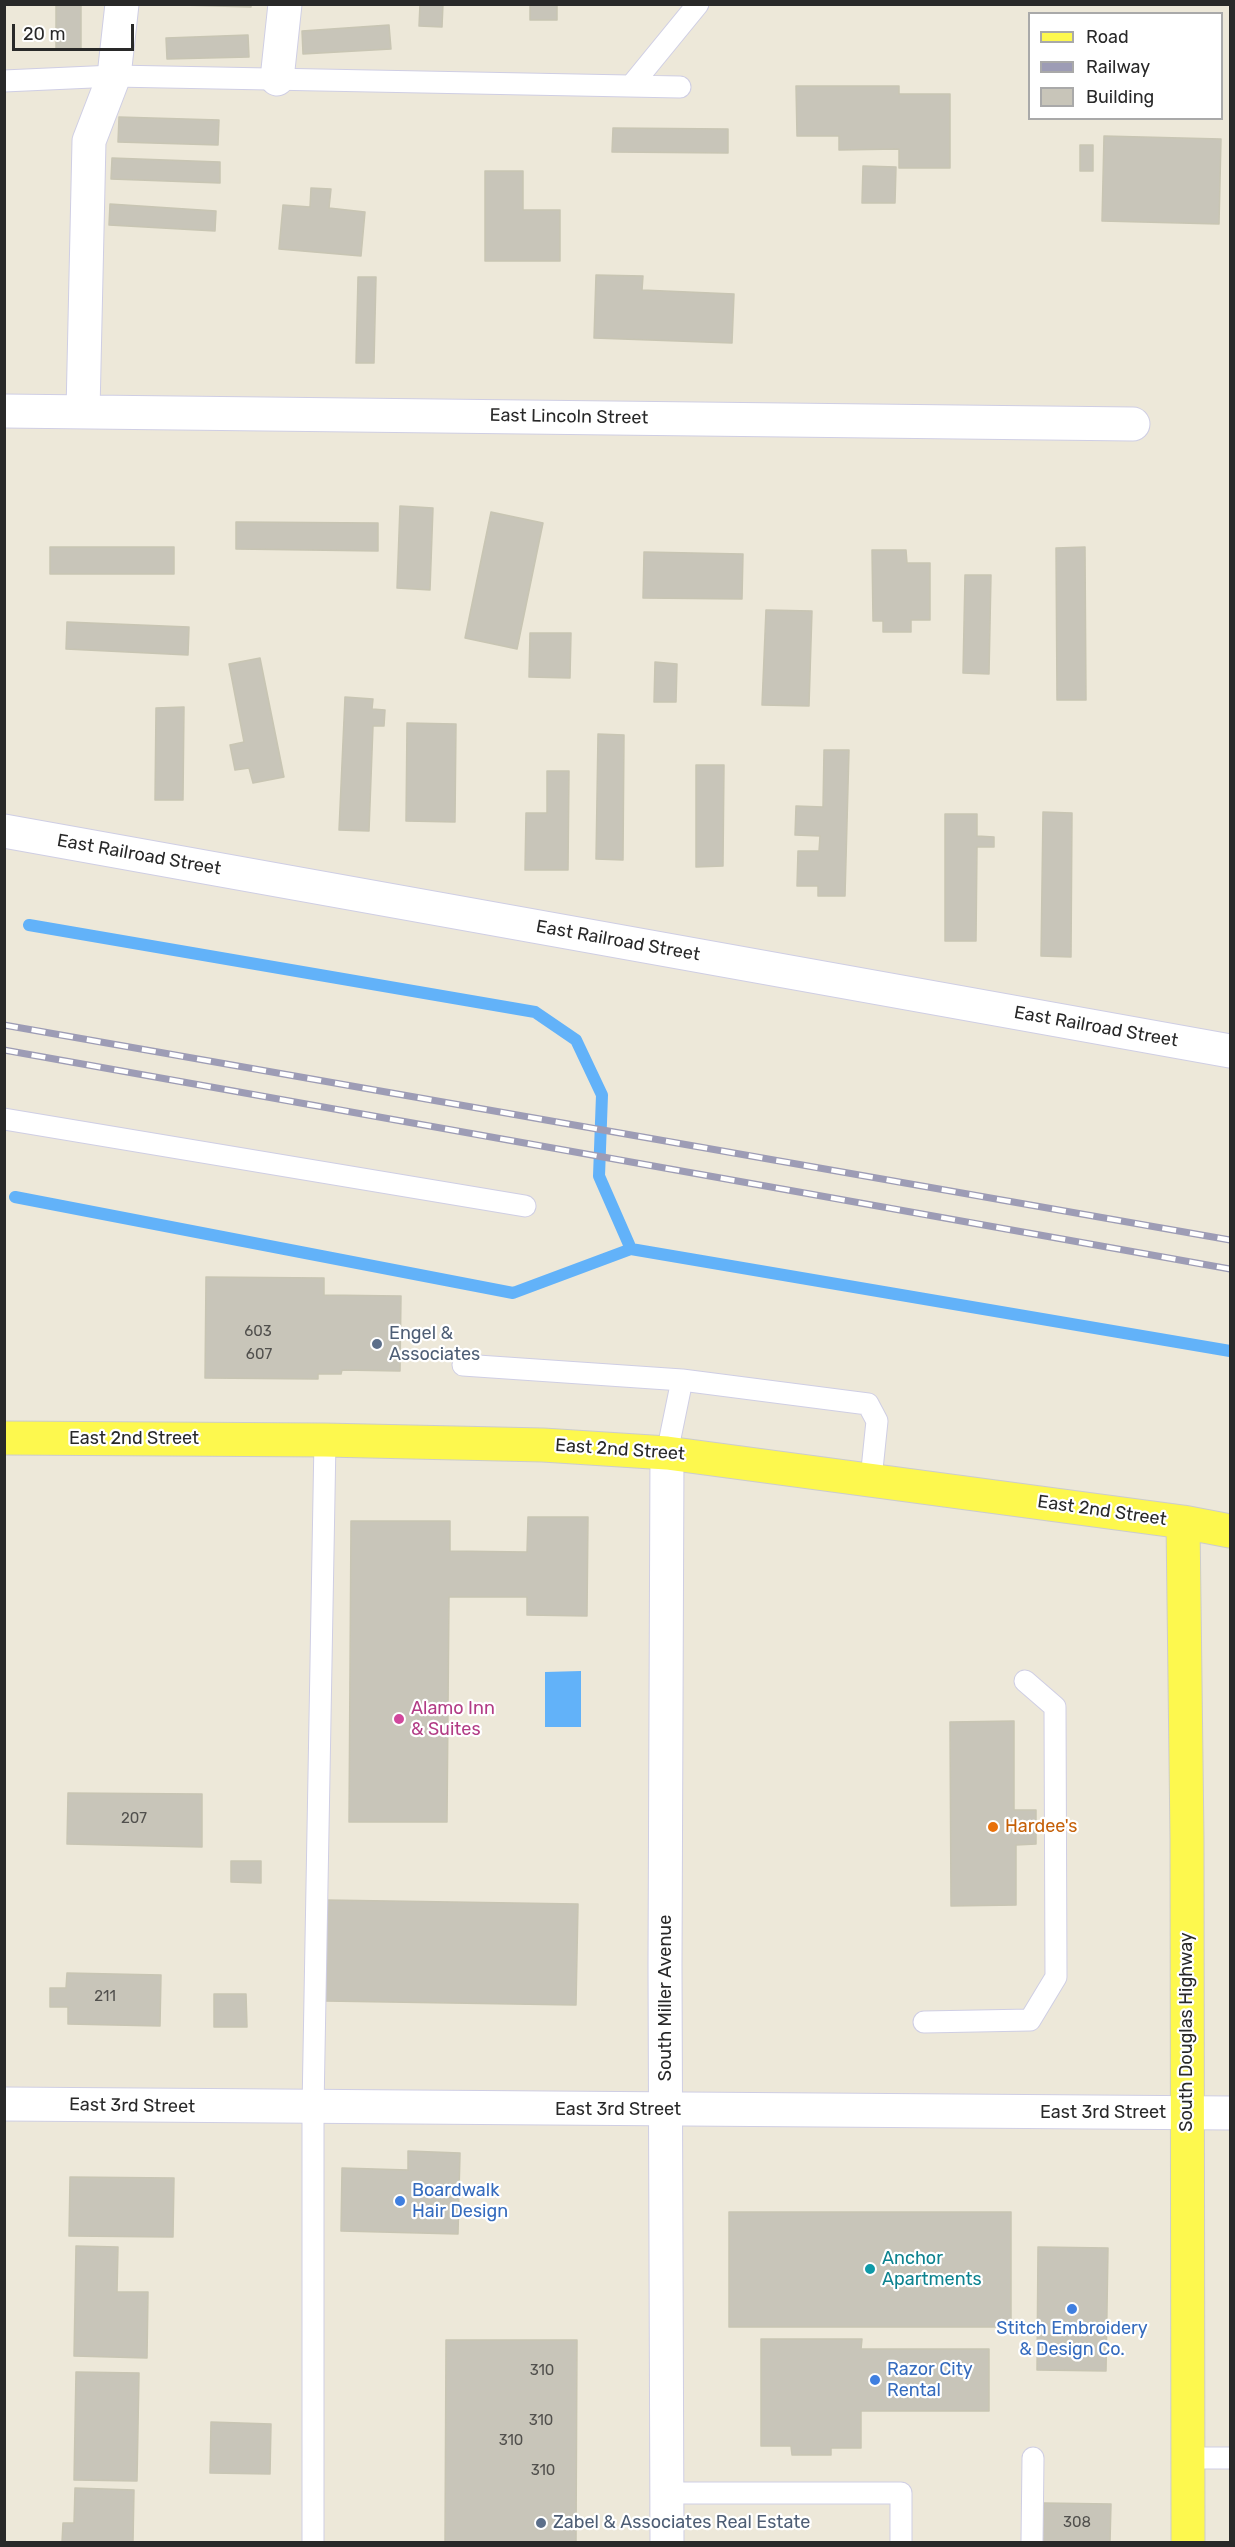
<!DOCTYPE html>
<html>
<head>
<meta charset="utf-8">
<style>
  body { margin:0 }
  #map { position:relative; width:1235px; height:2547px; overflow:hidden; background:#ede8d9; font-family:Rubik,sans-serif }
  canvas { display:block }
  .frame { position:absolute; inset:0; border:6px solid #292929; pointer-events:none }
  .legend { position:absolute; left:1028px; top:12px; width:195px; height:108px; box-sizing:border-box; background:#fff; border:2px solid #a9a9a9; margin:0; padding:8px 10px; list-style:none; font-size:18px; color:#292929 }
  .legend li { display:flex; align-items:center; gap:12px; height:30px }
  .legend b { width:30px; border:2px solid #a9a9a9 }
  .scale { position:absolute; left:12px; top:24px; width:122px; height:27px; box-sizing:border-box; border:3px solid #292929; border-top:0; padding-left:8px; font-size:18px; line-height:21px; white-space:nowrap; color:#292929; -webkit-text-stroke:4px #fff; paint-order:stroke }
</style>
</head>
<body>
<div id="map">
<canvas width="1235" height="2547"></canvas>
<div class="frame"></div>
<ul class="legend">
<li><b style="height:8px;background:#fdf84e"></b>Road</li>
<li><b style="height:8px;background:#9d9cb5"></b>Railway</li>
<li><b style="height:16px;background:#c8c5b9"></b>Building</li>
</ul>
<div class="scale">20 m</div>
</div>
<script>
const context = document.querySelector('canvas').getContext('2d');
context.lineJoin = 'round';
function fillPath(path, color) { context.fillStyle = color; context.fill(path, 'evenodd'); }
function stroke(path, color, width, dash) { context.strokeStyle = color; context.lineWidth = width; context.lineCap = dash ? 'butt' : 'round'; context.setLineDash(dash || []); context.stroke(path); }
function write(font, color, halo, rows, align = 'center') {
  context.font = font + ' Rubik,sans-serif'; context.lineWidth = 4.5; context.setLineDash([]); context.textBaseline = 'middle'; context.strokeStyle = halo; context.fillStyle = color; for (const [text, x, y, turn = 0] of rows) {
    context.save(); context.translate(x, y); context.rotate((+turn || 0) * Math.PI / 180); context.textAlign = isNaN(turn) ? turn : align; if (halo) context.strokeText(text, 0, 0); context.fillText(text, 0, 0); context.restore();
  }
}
fillPath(new Path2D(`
  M581 1671V1727H545V1672Z`), '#62b2f9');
stroke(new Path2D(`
  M29 925 535 1012 576 1040 602 1095 599 1176 631 1249 1230 1351
  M15 1197 513 1293 631 1249`), '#62b2f9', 12);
const building = new Path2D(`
  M56 4H81V48L56 49Z
  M146 4H251V7Z
  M420 4H443L442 27 419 26Z
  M530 4H557V20H530Z
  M389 25 391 49 303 54 302 31Z
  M248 35 249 57 167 59 166 38Z
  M796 86H899V94H950V168H899V149L839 150V136H797Z
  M119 117 219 120 218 145 118 142Z
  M613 128 728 129V153L612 152Z
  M1104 136 1221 139 1219 224 1102 221Z
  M1080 145H1093V171H1080Z
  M112 158 220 162V183L111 179Z
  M863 166 896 167 895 203H862Z
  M485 171H523V210H560V261H485Z
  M311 188 331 189 329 208 365 212 361 256 279 249 283 205 310 207Z
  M110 204 216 211 215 231 109 225Z
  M596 275 643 276 642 290 734 294 732 343 594 338Z
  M358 277H376L374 363H356Z
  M400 506 433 508 430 590 397 588Z
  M491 512 543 523 517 649 465 638Z
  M236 522 378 523V551L236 549Z
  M50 547H174V574H50Z
  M1085 547 1086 700H1057L1056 548Z
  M872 550H906L907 563H930V620H911V632H883V621H873Z
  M644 552 743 554 742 599 643 598Z
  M965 575H991L989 674 963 673Z
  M766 610 812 611 809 706 762 705Z
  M67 622 189 627 188 655 66 649Z
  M530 633H571L570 678 529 677Z
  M260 658 284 777 253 783 249 768 235 770 230 745 244 742 229 664Z
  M655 662 677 664 676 702H654Z
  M345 697 373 699 372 709 385 710 384 726H373L369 831 339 830Z
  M184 707 183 800H155L156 708Z
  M407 723 456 724 455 822 406 821Z
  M598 734 624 735 623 860 596 859Z
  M824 750H849L845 896H818V886H797L798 851H819L820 836 795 835 796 806 823 807Z
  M696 765H724L723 866 696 867Z
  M547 771H569L568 870H525L526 813H547Z
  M1043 812 1072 813 1071 957 1041 956Z
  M945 814H977V836L994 837V847H977L976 941H945Z
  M206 1277 324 1278V1295L401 1296 400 1371 342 1370 341 1374H318V1379L205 1378Z
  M528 1517H588L587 1616 527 1615V1597H449L447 1822H349L351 1521H450V1551L527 1552Z
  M1014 1721V1810H1036V1844L1016 1845V1905L951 1906 950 1722Z
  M68 1793 202 1794V1847L67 1844Z
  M231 1861H261V1883L231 1882Z
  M326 1900 578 1904 576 2005 325 2001Z
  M67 1973 161 1975 160 2026 68 2024V2007H50V1988H66Z
  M214 1994H246L247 2027H214Z
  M408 2151 460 2153 458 2234 341 2231 342 2168 408 2170Z
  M70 2177 174 2178 173 2237 69 2236Z
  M729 2212H1011V2327H729Z
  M76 2246 118 2247 117 2292H148L147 2358 74 2356Z
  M1038 2247 1108 2248 1106 2371 1037 2370Z
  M761 2339H862L861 2349H989V2411H861V2448H831V2455H792L791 2446H761Z
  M446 2340H577L576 2542H445Z
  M76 2372 139 2373 137 2481 74 2480Z
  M211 2422 271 2424 270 2474 210 2473Z
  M75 2488 134 2490 133 2542H62L63 2523H74Z
  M1044 2503 1111 2504 1110 2542H1043Z`);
fillPath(building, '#c8c5b9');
stroke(building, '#c8c5b3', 1.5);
const lane = new Path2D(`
  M4 81 114 76 680 87
  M631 86 698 4
  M4 1119 525 1206
  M463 1365 682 1380 868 1404 877 1421 871 1479
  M667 1453 682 1380
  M924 2022 1030 2020 1056 1977 1055 1707 1025 1681
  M1187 2458H1230
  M666 2493H901V2542
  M313 2542V2108L325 1440
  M1032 2542 1033 2458`);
const street = new Path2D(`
  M277 79 285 4
  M4 411 1133 424
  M83 411 89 141 114 76 122 4
  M4 831 1230 1051
  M4 2104 1230 2113
  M667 2542 665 1965 667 1453`);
const primary = new Path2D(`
  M4 1438 325 1440 543 1445 667 1453 1183 1522 1230 1531
  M1183 1522 1187 1839 1188 2542`);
stroke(lane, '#cfcee4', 23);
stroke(street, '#cfcee4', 35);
stroke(primary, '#ccc', 35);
stroke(lane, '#fff', 21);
stroke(street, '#fff', 33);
stroke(primary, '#fdf84e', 33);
const rail = new Path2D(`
  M4 1025 1230 1240
  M4 1050 1230 1269`);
stroke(rail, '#9d9cb5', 7);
stroke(rail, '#fff', 4.5, [14]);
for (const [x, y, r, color] of [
  [377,1344,6,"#5c6f8a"],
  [399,1719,6,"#d1479c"],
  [993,1827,6,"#e8710a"],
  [400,2201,6,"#3f7fe0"],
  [870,2269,6,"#0f9aa8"],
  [1072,2309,6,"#3f7fe0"],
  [875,2380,6,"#3f7fe0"],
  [541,2523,6,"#5c6f8a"]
]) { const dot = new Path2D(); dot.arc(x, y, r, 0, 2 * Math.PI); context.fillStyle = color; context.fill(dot); stroke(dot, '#fff', 2); }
write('15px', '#51504d', null, [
  ["603",258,1332],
  ["607",259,1355],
  ["207",134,1819],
  ["211",105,1997],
  ["310",542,2371],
  ["310",541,2421],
  ["310",511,2441],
  ["310",543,2471],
  ["308",1077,2523]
]);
write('18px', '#292929', '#fff', [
  ["East Lincoln Street",569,417,1],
  ["East Railroad Street",139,855,10],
  ["East Railroad Street",618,941,10],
  ["East Railroad Street",1096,1027,10],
  ["East 2nd Street",134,1439],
  ["East 2nd Street",620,1450,4],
  ["East 2nd Street",1102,1511,8],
  ["South Miller Avenue",666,1998,-90],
  ["South Douglas Highway",1187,2032,-90],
  ["East 3rd Street",132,2106,1],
  ["East 3rd Street",618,2110],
  ["East 3rd Street",1103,2113]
]);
write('18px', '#4e5e75', '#fff', [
  ["Engel &",389,1334],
  ["Associates",389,1355],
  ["Zabel & Associates Real Estate",553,2523]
], 'left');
write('18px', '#b23c85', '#fff', [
  ["Alamo Inn",411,1709],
  ["& Suites",411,1730]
], 'left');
write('18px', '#c56008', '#fff', [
  ["Hardee's",1005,1827]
], 'left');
write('18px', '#366cbe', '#fff', [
  ["Boardwalk",412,2191],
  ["Hair Design",412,2212],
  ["Stitch Embroidery",1072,2329,"center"],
  ["& Design Co.",1072,2350,"center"],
  ["Razor City",887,2370],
  ["Rental",887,2391]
], 'left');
write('18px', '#0d838f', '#fff', [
  ["Anchor",882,2259],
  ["Apartments",882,2280]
], 'left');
</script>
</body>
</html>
